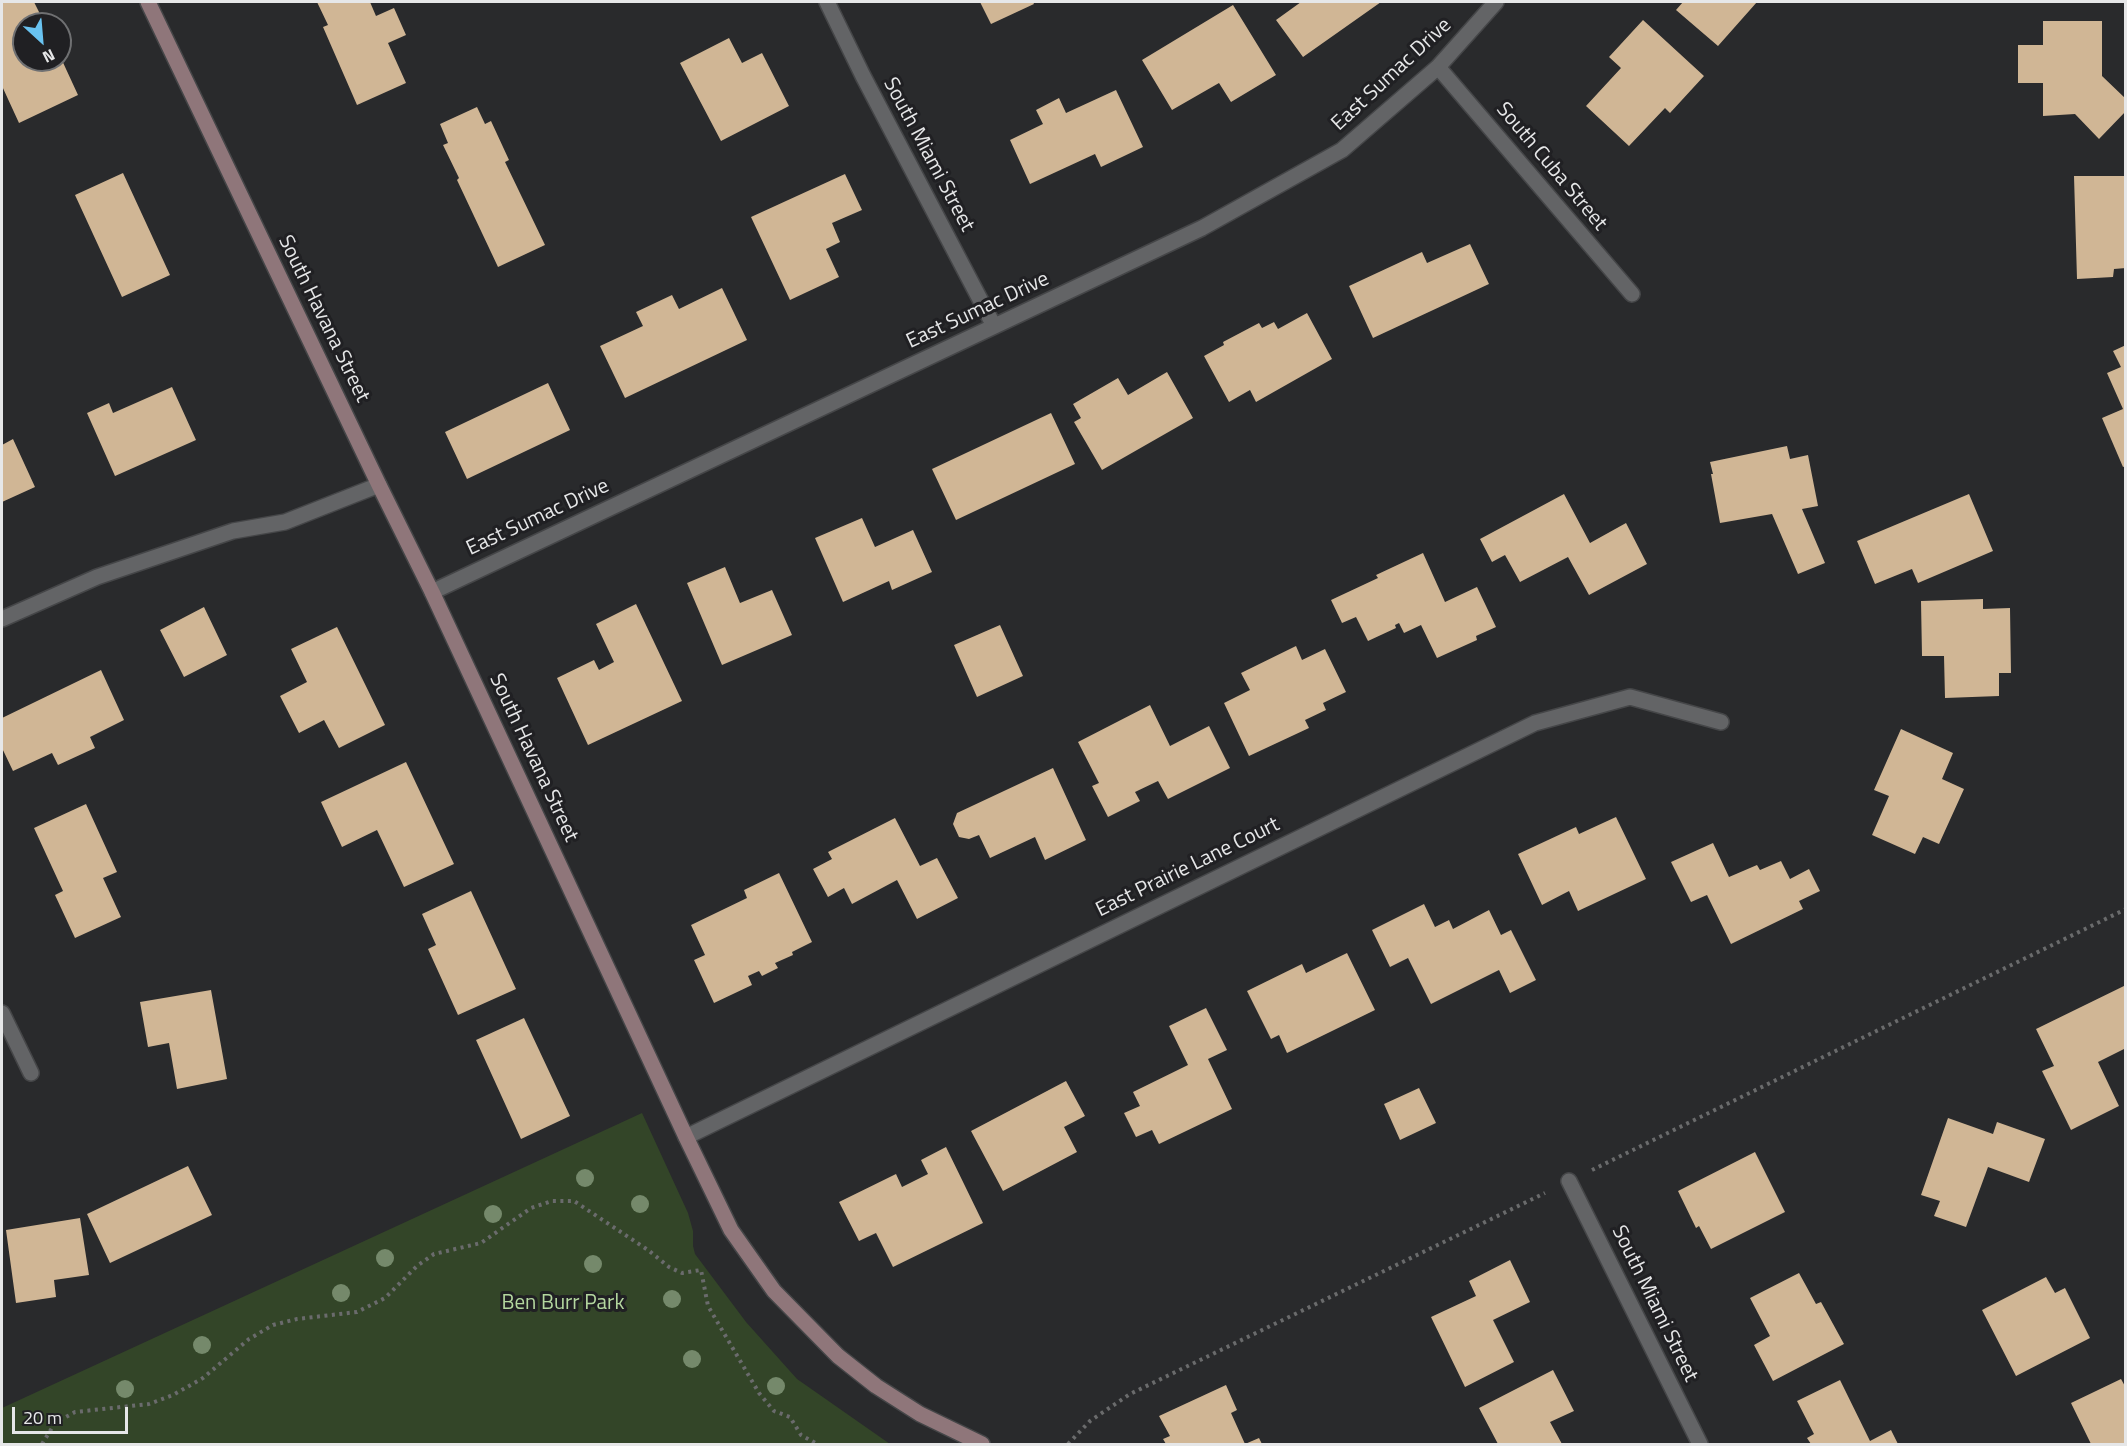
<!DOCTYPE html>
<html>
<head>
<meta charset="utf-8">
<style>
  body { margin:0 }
  #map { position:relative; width:2127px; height:1446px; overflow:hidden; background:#292a2c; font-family:"Titillium Web",sans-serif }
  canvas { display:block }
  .frame { position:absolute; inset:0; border:3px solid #e6e7e8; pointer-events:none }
  .north { position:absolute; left:12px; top:12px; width:60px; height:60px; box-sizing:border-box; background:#202023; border:2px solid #6f7072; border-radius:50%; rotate:154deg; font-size:16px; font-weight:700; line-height:24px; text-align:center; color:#e6e7e8 }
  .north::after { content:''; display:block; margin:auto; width:21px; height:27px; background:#69c3f1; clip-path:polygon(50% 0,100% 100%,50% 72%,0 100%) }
  .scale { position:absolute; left:12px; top:1407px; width:116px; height:27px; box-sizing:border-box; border:3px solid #e6e7e8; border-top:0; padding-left:8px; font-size:18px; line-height:21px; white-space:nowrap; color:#e6e7e8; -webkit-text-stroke:4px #202023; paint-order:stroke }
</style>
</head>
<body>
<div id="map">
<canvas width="2127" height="1446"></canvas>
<div class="frame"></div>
<div class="north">N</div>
<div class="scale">20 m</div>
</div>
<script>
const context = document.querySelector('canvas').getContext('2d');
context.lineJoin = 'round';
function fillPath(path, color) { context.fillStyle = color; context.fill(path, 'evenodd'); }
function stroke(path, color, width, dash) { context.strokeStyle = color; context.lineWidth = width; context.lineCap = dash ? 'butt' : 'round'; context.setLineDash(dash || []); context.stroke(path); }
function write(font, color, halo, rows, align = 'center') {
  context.font = font + ' "Titillium Web",sans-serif'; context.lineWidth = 6; context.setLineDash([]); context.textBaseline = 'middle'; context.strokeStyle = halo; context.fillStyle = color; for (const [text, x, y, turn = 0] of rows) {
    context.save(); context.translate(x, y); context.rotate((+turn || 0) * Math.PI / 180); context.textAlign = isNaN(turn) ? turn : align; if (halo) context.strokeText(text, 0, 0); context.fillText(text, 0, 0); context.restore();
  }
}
fillPath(new Path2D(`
  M642 1113 688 1213 693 1231V1246L695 1254 746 1322 797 1379 890 1444H2V1408Z`), '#334528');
fillPath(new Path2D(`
  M2 2H34L45 24H24V60H60V56L78 95 19 123 2 86Z
  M317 2H370L376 16 394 8 406 35 388 43 406 83 357 105 323 27 328 25Z
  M980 2H1033L1034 4 991 24Z
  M1301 2H1381L1303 57 1276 20Z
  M1683 2H1757L1718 46 1676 10Z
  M1233 5 1276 75 1231 102 1219 83 1172 110 1142 60Z
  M1643 20 1704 76 1670 113 1665 108 1629 146 1586 106 1621 68 1609 57Z
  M2043 21H2102V76L2126 99V111L2099 139 2075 114 2043 116V83H2018V45H2043Z
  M729 38 742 63 762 53 789 106 721 141 680 63Z
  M1116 90 1143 147 1101 167 1095 154 1030 184 1010 140 1043 124 1036 110 1059 98 1066 113Z
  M477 107 485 124 491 121 509 160 505 162 545 245 498 267 457 180 459 178 443 145 448 143 440 124Z
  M123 173 170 275 122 297 75 195Z
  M845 174 862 210 832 223 840 242 826 249 839 277 790 300 751 217Z
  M2074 176H2126V268L2114 269 2113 277 2077 279Z
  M1470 244 1489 284 1373 338 1349 286 1422 252 1427 263Z
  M722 288 747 340 625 398 600 346 643 326 636 312 672 295 679 309Z
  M1307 313 1332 359 1256 402 1250 390 1229 402 1204 356 1224 345 1223 342 1259 323 1262 328 1274 322 1278 329Z
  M2126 345V466L2123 467 2102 418 2123 409 2107 373 2121 367 2113 351Z
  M1167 372 1193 418 1102 470 1074 422 1081 418 1073 404 1118 378 1128 395Z
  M548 383 570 430 467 479 445 432Z
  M172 387 196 440 115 476 87 413 109 403 113 413Z
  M1051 413 1075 464 956 520 932 469Z
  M13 439 35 487 2 502V445Z
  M1787 446 1790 459 1808 455 1818 506 1802 509 1825 563 1798 574 1772 514 1720 523 1711 474H1713L1710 462Z
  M1564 494 1590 543 1626 523 1647 564 1589 595 1568 557 1520 582 1505 555 1492 562 1480 539Z
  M1969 494 1993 551 1918 583 1912 569 1875 584 1857 541Z
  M862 518 875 547 913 530 932 572 892 590 889 581 843 602 815 538Z
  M1423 553 1445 602 1477 587 1496 627 1476 636 1477 640 1437 658 1421 625 1404 633 1399 623 1395 625 1396 628 1368 641 1356 617 1342 623 1331 600 1378 578 1376 575Z
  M725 567 740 603 772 590 792 635 722 665 687 583Z
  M1983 599V609L2010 608 2011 673H1999V696L1945 698 1944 656H1922L1921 601Z
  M636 604 682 701 588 745 557 678 594 660 599 670 614 662 596 624Z
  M204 607 227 655 184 677 160 630Z
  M1000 625 1023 676 977 697 954 645Z
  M337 627 385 725 339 748 324 720 299 733 280 696 307 682 291 649Z
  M1296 646 1302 660 1325 649 1346 692 1323 703 1326 710 1305 720 1309 728 1249 756 1224 703 1250 690 1241 673Z
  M101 670 124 720 90 737 95 748 58 765 52 753 13 771 2 748V718Z
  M1150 705 1170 746 1209 726 1230 768 1168 799 1158 781 1135 792 1140 801 1108 817 1092 786 1099 783 1078 742Z
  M1901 729 1953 753 1942 779 1964 789 1939 844 1923 837 1915 854 1872 835 1889 796 1874 790Z
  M406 762 454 864 404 887 377 830 342 847 321 802Z
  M1053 768 1086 840 1045 860 1035 837 990 858 979 835 969 839 959 837 953 824 957 813Z
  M86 804 117 872 103 878 121 917 75 938 55 895 63 891 34 828Z
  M1616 817 1646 879 1578 911 1569 891 1542 905 1518 854 1576 827 1579 834Z
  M895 818 920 866 937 858 958 898 917 919 897 880 852 904 844 888 828 897 813 869 832 859 828 852Z
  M1713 843 1729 877 1757 865 1760 870 1781 861 1790 879 1809 869 1820 891 1799 901 1803 909 1731 944 1707 895 1691 902 1671 862Z
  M779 873 812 942 792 952 793 955 775 963 778 968 762 976 759 971 748 976 752 985 714 1003 694 960 705 955 691 925 747 898 744 890Z
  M471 891 516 989 458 1015 428 949 436 945 422 914Z
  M1424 904 1435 927 1449 920 1453 929 1489 910 1501 935 1511 930 1536 980 1510 993 1499 970 1431 1004 1408 958 1390 967 1372 930Z
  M1347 953 1375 1010 1287 1053 1279 1035 1271 1039 1247 991 1302 964 1306 973Z
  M2126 985V1048L2098 1062 2119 1106 2071 1130 2042 1071 2054 1066 2036 1029Z
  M211 990 227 1079 177 1089 169 1043 148 1047 140 1002Z
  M1206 1008 1227 1050 1208 1059 1232 1109 1159 1144 1152 1130 1136 1137 1124 1113 1140 1106 1133 1092 1188 1065 1169 1026Z
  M524 1018 570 1116 521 1139 476 1040Z
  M1066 1081 1085 1116 1064 1127 1077 1152 1003 1191 971 1131Z
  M1419 1088 1436 1123 1400 1140 1384 1104Z
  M1948 1118 1993 1134 1997 1122 2045 1139 2029 1182 1988 1167 1966 1227 1934 1216 1940 1201 1921 1195Z
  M946 1147 983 1223 893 1267 876 1233 859 1241 839 1202 896 1174 902 1187 928 1174 921 1160Z
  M1755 1152 1785 1212 1711 1249 1699 1226 1696 1228 1678 1191Z
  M188 1166 212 1215 110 1263 87 1214Z
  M80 1218 89 1275 54 1280 56 1297 16 1303 6 1230Z
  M1510 1260 1530 1302 1493 1320 1514 1362 1465 1387 1431 1317 1476 1296 1469 1281Z
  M1799 1273 1816 1304 1821 1302 1844 1344 1773 1381 1754 1345 1770 1336 1750 1298Z
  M2046 1277 2055 1293 2065 1288 2090 1338 2016 1376 1982 1310Z
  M1553 1370 1574 1411 1550 1422 1562 1444H1498L1479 1408Z
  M2121 1379 2126 1388V1444H2091L2071 1403Z
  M1840 1380 1870 1441 1891 1430 1898 1444H1811L1807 1438 1814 1434 1797 1401Z
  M1226 1385 1237 1410 1231 1413 1245 1444 1259 1438 1262 1444H1166L1163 1439 1170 1436 1159 1416Z`), '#d0b695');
const street = new Path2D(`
  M827 2 863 76 994 326
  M1438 67 1632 294
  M432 592 1202 228 1342 150 1438 67 1496 2
  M2 619 97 577 233 531 285 522 379 485
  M2 1013 31 1073
  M686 1137 1535 723 1630 697 1721 722
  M1569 1181 1700 1444`);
const secondary = new Path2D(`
  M148 2 379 485 432 592 686 1137 731 1230 774 1291 838 1356 876 1386 920 1414 982 1444`);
stroke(street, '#454648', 18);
stroke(secondary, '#454648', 18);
stroke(new Path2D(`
  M1592 1170 2126 909
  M42 1444 55 1423 75 1412 149 1404 173 1395 203 1378 249 1339 273 1325 297 1319 357 1312 385 1298 417 1266 434 1254 481 1243 531 1208 552 1201H574L648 1250 669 1267 682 1273 701 1270 708 1306 759 1393 774 1411 790 1417 801 1435 817 1444
  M1068 1444 1090 1421 1130 1394 1545 1193`), '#6a6b6c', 4, [3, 4.5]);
stroke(street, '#636466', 15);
stroke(secondary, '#8f767a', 15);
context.fillStyle = '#75896b';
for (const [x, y] of [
  [585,1178],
  [640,1204],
  [493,1214],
  [385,1258],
  [593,1264],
  [341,1293],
  [672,1299],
  [202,1345],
  [692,1359],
  [776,1386],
  [125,1389]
]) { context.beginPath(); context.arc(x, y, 9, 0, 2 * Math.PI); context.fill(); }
write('21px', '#e6e7e8', '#202023', [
  ["East Sumac Drive",1392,75,-43],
  ["South Miami Street",928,155,62],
  ["South Cuba Street",1551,167,50],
  ["East Sumac Drive",978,311,-25],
  ["South Havana Street",323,319,64],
  ["East Sumac Drive",538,518,-25],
  ["South Havana Street",533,758,65],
  ["East Prairie Lane Court",1188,868,-26],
  ["South Miami Street",1654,1304,64]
]);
write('21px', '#b4d79f', '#202023', [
  ["Ben Burr Park",563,1304]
]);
</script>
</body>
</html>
